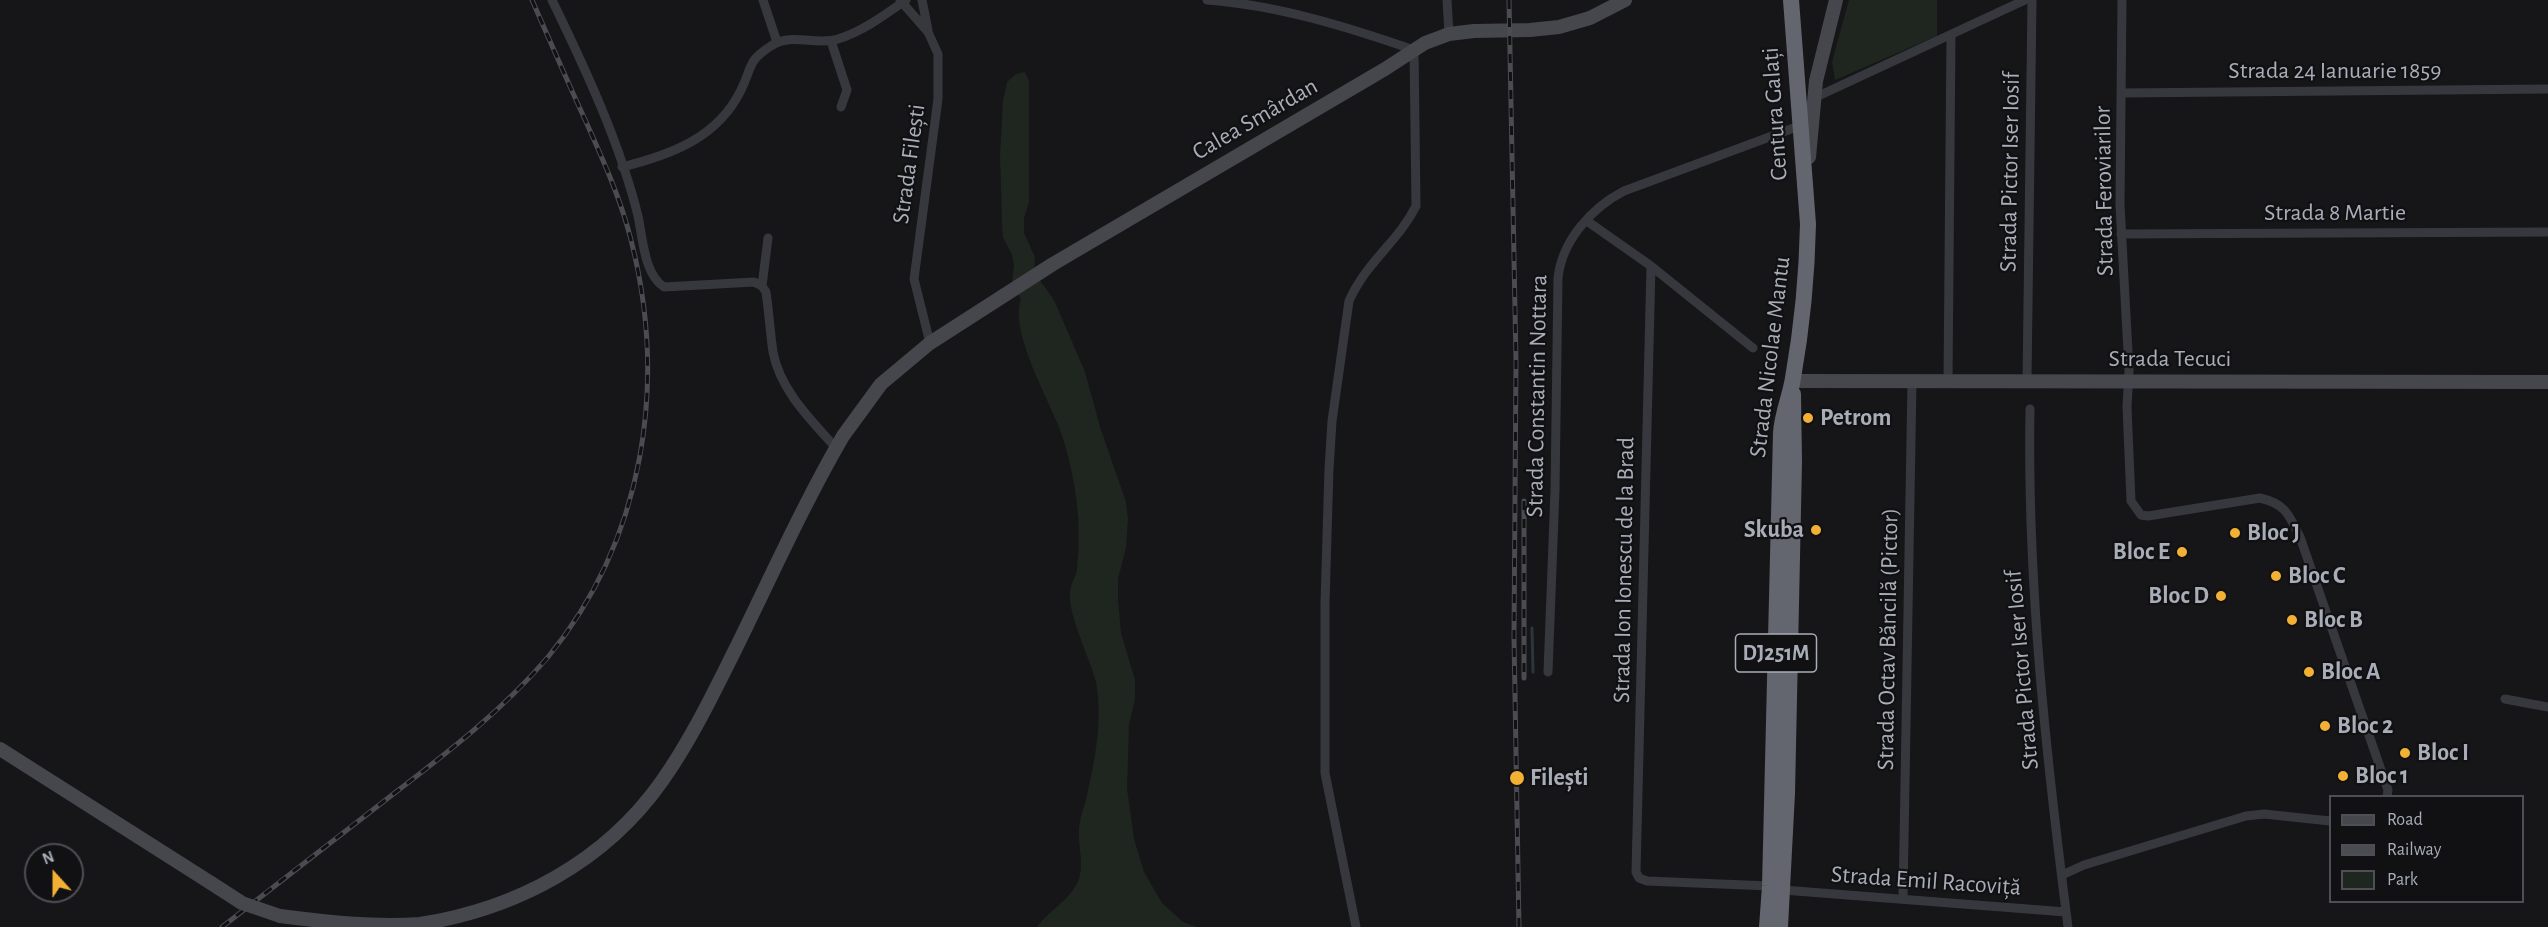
<!DOCTYPE html>
<html>
<head>
<meta charset="utf-8">
<style>
  body { margin:0 }
  #map { position:relative; width:2548px; height:927px; overflow:hidden; background:#161618; font-family:"Alegreya Sans",sans-serif }
  canvas { display:block }
  .legend { position:absolute; left:2329px; top:795px; width:195px; height:108px; box-sizing:border-box; background:#111113; border:2px solid #4d4f55; margin:0; padding:8px 10px; list-style:none; font-size:18px; color:#a8adb8 }
  .legend li { display:flex; align-items:center; gap:12px; height:30px }
  .legend b { width:30px; border:2px solid #4d4f55 }
  .north { position:absolute; left:24px; top:843px; width:60px; height:60px; box-sizing:border-box; background:#111113; border:2px solid #4d4f55; border-radius:50%; rotate:339deg; font-size:16px; font-weight:700; line-height:24px; text-align:center; color:#a8adb8 }
  .north::after { content:''; display:block; margin:auto; width:21px; height:27px; background:#f2b134; clip-path:polygon(50% 0,100% 100%,50% 72%,0 100%) }
</style>
</head>
<body>
<div id="map">
<canvas width="2548" height="927"></canvas>
<ul class="legend">
<li><b style="height:8px;background:#45474d"></b>Road</li>
<li><b style="height:8px;background:#4a4c52"></b>Railway</li>
<li><b style="height:16px;background:#1e261f"></b>Park</li>
</ul>
<div class="north">N</div>
</div>
<script>
const context = document.querySelector('canvas').getContext('2d');
context.lineJoin = 'round';
function fillPath(path, color) { context.fillStyle = color; context.fill(path, 'evenodd'); }
function stroke(path, color, width, dash) { context.strokeStyle = color; context.lineWidth = width; context.lineCap = dash ? 'butt' : 'round'; context.setLineDash(dash || []); context.stroke(path); }
function write(font, color, halo, rows, align = 'center') {
  context.font = font + ' "Alegreya Sans",sans-serif'; context.lineWidth = 4.5; context.setLineDash([]); context.textBaseline = 'middle'; context.strokeStyle = halo; context.fillStyle = color; for (const [text, x, y, turn = 0] of rows) {
    context.save(); context.translate(x, y); context.rotate((+turn || 0) * Math.PI / 180); context.textAlign = isNaN(turn) ? turn : align; if (halo) context.strokeText(text, 0, 0); context.fillText(text, 0, 0); context.restore();
  }
}
fillPath(new Path2D(`
  M1849 0H1937V36L1835 80 1832 62Z
  M1025 72 1029 81V202L1024 218V233L1035 257 1034 272 1054 300 1085 372 1101 430 1126 502 1128 519 1126 547 1118 579V599L1121 633 1135 680V700L1129 724 1127 788 1134 839 1144 872 1162 903 1183 922 1197 927H1037C1049 910 1071 900 1079 879 1084 864 1078 846 1079 830 1079 819 1084 809 1086 799 1095 762 1103 719 1096 682 1090 658 1067 613 1070 591 1071 583 1076 577 1077 569 1082 524 1076 479 1062 435 1050 400 1009 333 1021 299L1012 284 1014 265 1012 255 1003 237 1002 222 1000 155 1003 101 1007 82 1016 74Z`), '#1e261f');
stroke(new Path2D(`
  M1532 628 1533 672`), '#2c353c', 3);
stroke(new Path2D(`
  M552 0C585 68 620 143 638 216 643 239 644 274 664 287L754 282 762 286 766 292C769 312 770 332 773 352 780 390 811 420 836 448
  M763 0 777 42
  M900 0 928 32 938 54V99L914 279 930 343
  M922 0 928 30
  M1207 0C1277 5 1348 27 1414 50L1416 206C1398 242 1367 261 1349 301L1332 421 1329 469 1325 603V773L1356 927
  M1447 0 1449 34
  M2122 0 2120 205 2129 370 2127 407 2131 501 2141 515 2148 516 2260 498C2286 504 2289 515 2300 537L2388 790 2387 796
  M831 41 847 90 841 107
  M2122 93 2548 89
  M1814 98 2025 0
  M622 167C670 155 718 138 741 90 752 68 747 61 771 46 791 32 816 46 838 39 862 32 886 14 906 0
  M1587 221 1651 266 1753 348
  M2121 234 2548 232
  M1651 266 1636 872 1639 878 1647 881 1770 886
  M762 286 768 238
  M1948 381 1951 35
  M2027 381 2032 0
  M2030 409C2027 582 2046 755 2068 927
  M1548 672 1555 490 1558 278C1562 241 1591 208 1624 191L1799 126
  M2505 699 2548 707
  M2062 875 2084 865 2246 816 2264 814 2330 821
  M1783 890 2066 912
  M1903 898 1912 381`), '#37383d', 9);
stroke(new Path2D(`
  M1809 157 1816 81 1836 0
  M1793 381 2548 382
  M0 749 211 883
  M280 916C326 922 373 927 420 924 516 909 605 862 662 781 691 740 713 694 735 650 770 579 803 505 843 436L881 384 930 343 1053 264 1385 69 1425 43 1449 34 1474 31 1530 30 1559 27 1590 18 1625 0`), '#45474d', 14);
stroke(new Path2D(`
  M1767 927 1770 886 1781 433C1782 414 1790 397 1793 378 1802 327 1807 276 1808 224L1791 0
  M1780 927 1787 793 1794 462 1793 394`), '#63666e', 16);
const rail = new Path2D(`
  M1509 0 1516 361 1514 637 1519 927
  M1524 501V678
  M222 927C278 883 335 839 392 795 447 753 503 710 548 657 644 540 668 384 631 240 621 200 604 162 587 124 568 83 550 41 532 0`);
stroke(rail, '#4a4c52', 5);
stroke(rail, '#111113', 3, [9]);
stroke(new Path2D(`
  M211 883 242 903 280 916`), '#45474d', 14);
for (const [x, y, r, color] of [
  [1808,418,6,"#f2b134"],
  [1816,530,6,"#f2b134"],
  [2235,533,6,"#f2b134"],
  [2182,552,6,"#f2b134"],
  [2276,576,6,"#f2b134"],
  [2221,596,6,"#f2b134"],
  [2292,620,6,"#f2b134"],
  [2309,672,6,"#f2b134"],
  [2325,726,6,"#f2b134"],
  [2405,753,6,"#f2b134"],
  [2343,776,6,"#f2b134"],
  [1517,778,8,"#f2b134"]
]) { const dot = new Path2D(); dot.arc(x, y, r, 0, 2 * Math.PI); context.fillStyle = color; context.fill(dot); stroke(dot, '#111113', 2); }
for (const [x, y, w] of [
  [1776,653,81]
]) { const box = new Path2D(); box.roundRect(x - w / 2, y - 19, w, 38, 4.5); context.fillStyle = '#111113'; context.fill(box); stroke(box, '#a8adb8', 1.5); }
write('bold 22px', '#a8adb8', null, [
  ["DJ251M",1776,653]
]);
write('24px', '#a8adb8', '#111113', [
  ["Strada 24 Ianuarie 1859",2335,71],
  ["Centura Galați",1775,114,-94],
  ["Calea Smârdan",1255,119,-30],
  ["Strada Filești",909,164,-82],
  ["Strada Pictor Iser Iosif",2010,172,-89],
  ["Strada Feroviarilor",2104,191,-91],
  ["Strada 8 Martie",2335,213],
  ["Strada Nicolae Mantu",1770,357,-83],
  ["Strada Tecuci",2170,359],
  ["Strada Constantin Nottara",1537,396,-89],
  ["Strada Ion Ionescu de la Brad",1624,570,-89],
  ["Strada Octav Băncilă (Pictor)",1888,639,-89],
  ["Strada Pictor Iser Iosif",2022,670,-95],
  ["Strada Emil Racoviță",1926,881,4]
]);
write('bold 24px', '#a8adb8', '#111113', [
  ["Petrom",1820,418],
  ["Skuba",1804,530,"right"],
  ["Bloc J",2247,533],
  ["Bloc E",2170,552,"right"],
  ["Bloc C",2288,576],
  ["Bloc D",2209,596,"right"],
  ["Bloc B",2304,620],
  ["Bloc A",2321,672],
  ["Bloc 2",2337,726],
  ["Bloc I",2417,753],
  ["Bloc 1",2355,776],
  ["Filești",1530,778]
], 'left');
</script>
</body>
</html>
